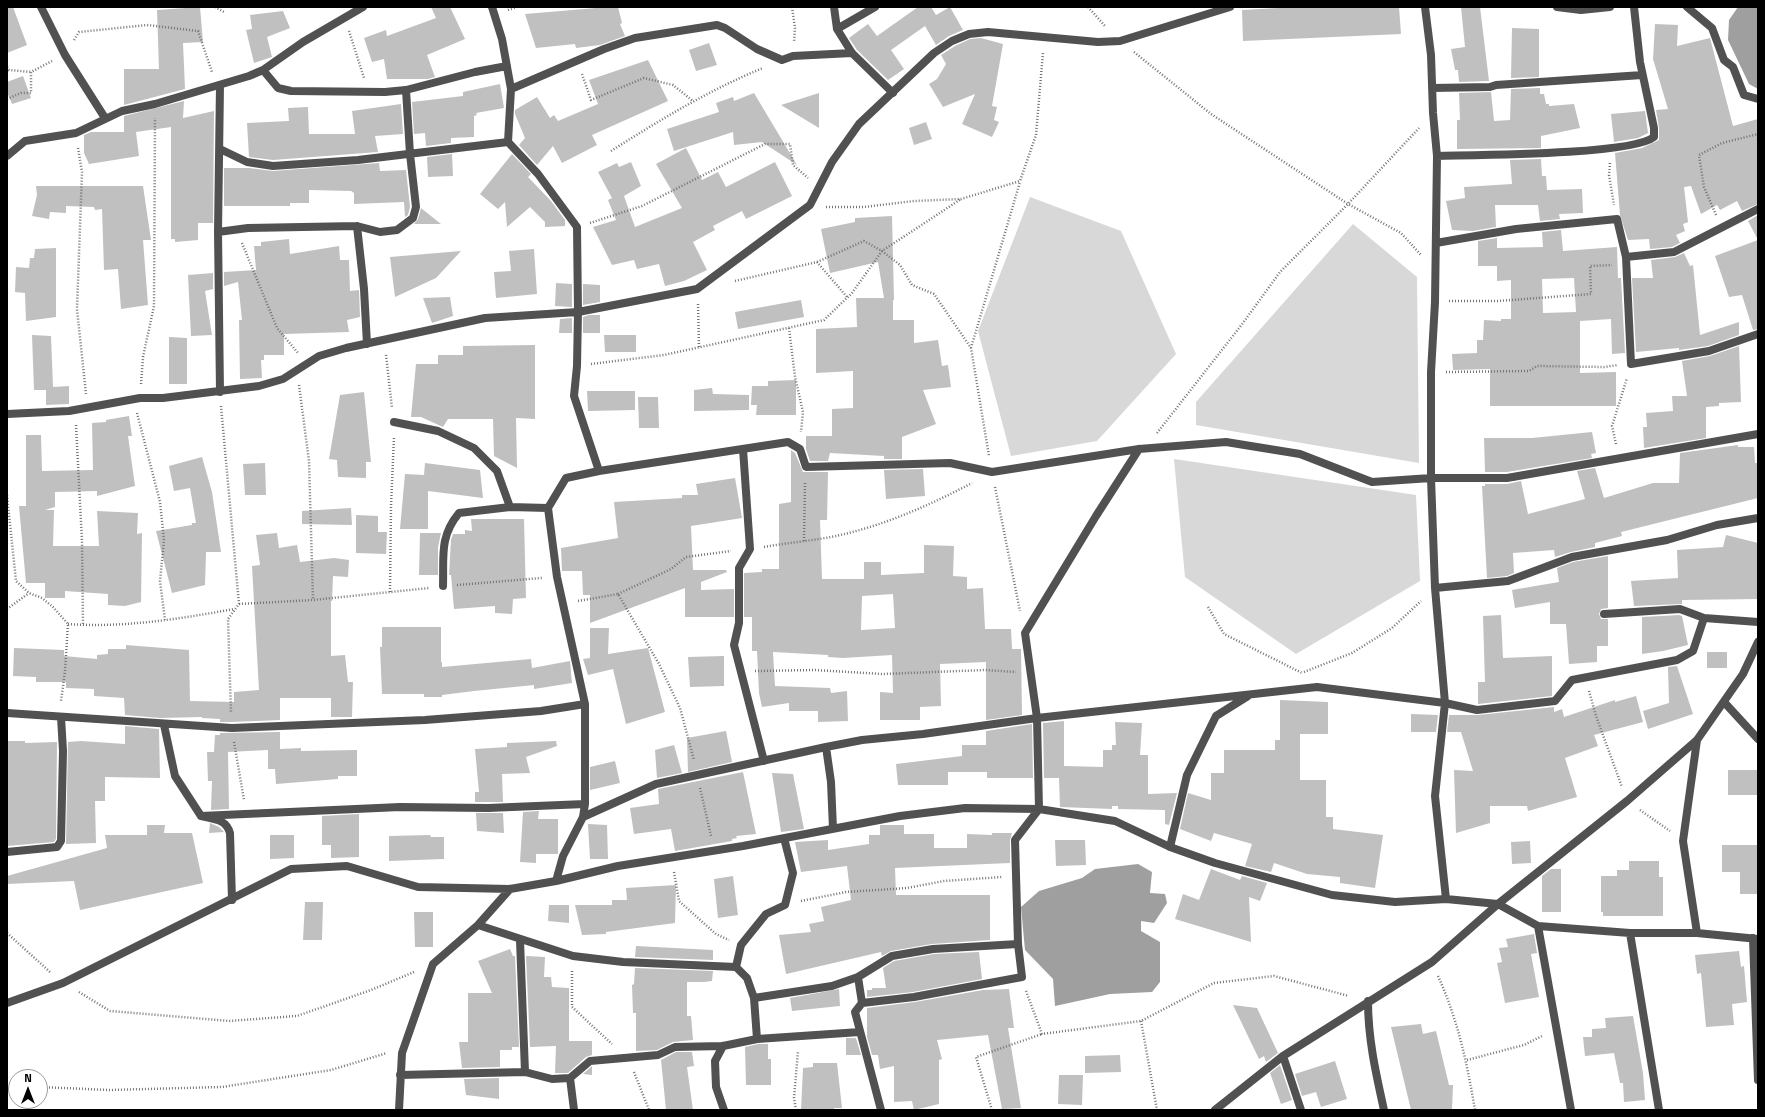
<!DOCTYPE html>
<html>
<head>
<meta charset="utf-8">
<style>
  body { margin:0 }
  #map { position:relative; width:1765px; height:1117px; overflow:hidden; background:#fff; font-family:"Titillium Web",sans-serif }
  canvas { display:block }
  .frame { position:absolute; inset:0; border:8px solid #000; pointer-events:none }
  .north { position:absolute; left:8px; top:1069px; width:40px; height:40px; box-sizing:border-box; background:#fff; border:1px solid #999; border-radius:50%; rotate:0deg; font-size:11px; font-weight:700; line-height:16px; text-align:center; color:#000 }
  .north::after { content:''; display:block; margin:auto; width:14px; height:18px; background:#000; clip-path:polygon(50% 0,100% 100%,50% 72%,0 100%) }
</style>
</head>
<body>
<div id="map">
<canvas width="1765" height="1117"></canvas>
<div class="frame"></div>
<div class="north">N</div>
</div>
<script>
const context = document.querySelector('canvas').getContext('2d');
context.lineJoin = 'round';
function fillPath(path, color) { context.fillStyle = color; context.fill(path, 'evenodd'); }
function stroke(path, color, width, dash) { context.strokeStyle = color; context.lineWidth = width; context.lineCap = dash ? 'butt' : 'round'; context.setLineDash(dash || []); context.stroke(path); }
fillPath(new Path2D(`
  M1030 197 1121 231 1176 354 1097 441 1011 456 978 331Z
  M1353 224 1417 277 1419 463 1196 425V402Z
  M1174 459 1416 495 1420 581 1296 654 1185 577Z`), '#d8d8d8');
fillPath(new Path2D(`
  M1738 7H1758V89L1749 84 1728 40 1729 20Z
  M1138 864 1152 872 1150 893 1165 894 1167 903 1154 923 1141 921V931L1160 942V982L1152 992 1110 994 1055 1006 1053 979 1025 950 1021 907 1039 891 1082 878 1095 869Z`), '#9f9f9f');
fillPath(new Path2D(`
  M7 7H13L27 45 7 53Z
  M200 7 203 42 183 43 185 89 124 105V69H159L157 10Z
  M431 7H450L465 39 427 55 435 77 428 79H387L384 59 372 62 364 38 386 30 387 36 436 18Z
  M608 7H618L622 23 620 24 625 36 600 45 576 48 575 44 536 48 525 14Z
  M918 7H931L936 15 950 7 963 30 949 36 936 45 925 26 891 50 904 69 888 80 857 50 849 38 868 24 877 36Z
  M1296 7H1399L1401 34 1243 41 1242 10Z
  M1461 7H1480L1489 81 1459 82 1458 70H1455L1451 49 1465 47Z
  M283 11 290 28 267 37 272 57 254 63 246 30 252 29 250 15Z
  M1655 24 1678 25 1677 46 1710 38 1733 126 1758 119V204L1742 211 1737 201 1720 210 1717 205 1701 214 1691 186 1684 187 1688 222 1683 224 1685 231 1676 235 1680 243 1672 247 1650 249 1649 239 1628 240 1620 215 1615 153 1642 148 1659 140V128L1656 110 1668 109 1653 59Z
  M1512 28 1539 29V77L1511 78Z
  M981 38 1003 44 992 106 997 107 994 120 999 122 992 137 962 124 975 94 943 107 929 84 937 79 946 64 941 55 955 46 970 39Z
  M709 43 717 65 696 71 689 50Z
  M648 60 668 101 592 135 597 145 562 163 553 146 537 165 519 145 525 138 515 114V110L537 97 550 118 554 115 558 121 598 104 589 80Z
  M23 76 31 98 12 104 7 92V82Z
  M500 84 504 108 476 113 477 115 474 116V137L451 138V143L426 146 425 133 414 134 412 102 463 96V92Z
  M1540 88V94H1544L1546 104H1549V106L1574 104 1580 128 1541 136V148L1457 149V120H1460L1459 93 1491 92 1494 121 1510 120 1511 89Z
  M754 93 797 165 762 142 734 145 733 132 674 151 667 129 719 112 716 103 733 97 734 101Z
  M819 93V128L781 105Z
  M184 101 183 118 214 111 213 223H198V240L175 242V239H171V127L136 132 139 156 89 164 84 153V135L91 132H124V116Z
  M401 104 403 134 375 136 378 152 273 160 249 157 247 123 289 121 288 108 308 107 309 134H355L352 111Z
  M1645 111 1648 133 1638 138 1614 142 1611 114Z
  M926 122 932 139 914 145 909 128Z
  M686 148 702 180 718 172 726 187 775 162 792 196 746 219 742 211 713 226 715 230 693 242 707 270 684 281 665 286 659 264 637 269 634 260 612 265 593 227 616 220 608 200 612 198 598 172 617 163 619 167 631 162 641 186 624 196 635 227 682 208 656 164Z
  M452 154 453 176 428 177 427 157Z
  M512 154 531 174 528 177 551 201 565 220V226L545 227V222L530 207 507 227 505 202 498 209 480 194Z
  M1541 159 1542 176H1546L1547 190 1582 189 1583 213 1559 214 1560 219 1540 221 1538 205H1495L1496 227 1473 231 1452 230 1446 201 1465 198 1464 187 1512 184 1510 160Z
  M379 163 380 171 406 170 410 207 408 215 405 217 404 202 354 204V193L351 191 309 190V203H290V206H224V168H249L273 171Z
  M36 186H143L151 240H143L148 305 121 309 118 269 104 270 102 209 95 210 94 207 66 206V213L50 212 49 219 32 216 37 195Z
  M421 208 441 224H414L418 219Z
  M1758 215V329L1753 330 1742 295 1729 297 1715 256 1758 240 1748 221Z
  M892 216 894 300H893V320H914V343L938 340 942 366 948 365 951 387 923 390 936 424 902 437V459H884V456L830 453 828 461H810L806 449V436H832V409L853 408V371L816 373V329L857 327 856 298H884L878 262 830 273 821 229 855 222V218Z
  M1561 230 1563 251 1617 247 1618 278H1621L1625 353 1612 354 1611 319 1580 321V373L1616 372V406H1490V369L1453 370 1452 354 1477 353V340H1483L1484 320 1501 321V319H1511V280L1497 281V266H1478V241L1497 238V248L1543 247 1542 232ZM1574 278 1576 312 1543 313 1542 279Z
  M289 239 290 254 339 246 340 260H349L350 291 359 290 360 317 347 320 349 332 284 334V355H264V360H261L262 378 240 379 239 320H242L238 282 224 286V272L256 270 254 246H261V242Z
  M56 248V317L26 321 25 293 15 292 16 267 29 268 30 258H34L35 249Z
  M534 249 537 294 496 298 494 272 511 271 509 251Z
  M461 251 436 278 395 297 390 257Z
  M1684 253 1690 266 1693 265 1700 335 1739 322V335L1708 346 1679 350V348L1636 352 1632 278H1653L1651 260 1675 257Z
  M213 273V289L205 291 212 335 191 336 188 275Z
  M556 283 572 284V307L555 306Z
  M583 284 600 285V302L583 305Z
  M450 297 453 316 432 323 423 298Z
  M801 300 804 317 738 329 735 312Z
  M589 315H600V333H583V317Z
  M572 318V333H559L560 319Z
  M32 335 51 336 53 387 69 386V404L46 405V390H34Z
  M604 335H636V352H605Z
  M169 337 187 338V384H169Z
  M535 345V419L516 418 517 468 494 456 493 419H448L443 427 421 417H411L416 364H438V355H463V346Z
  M1739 346 1741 402 1719 403V406L1706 407V438L1644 448 1643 427H1647L1646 413 1673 411 1672 396H1687L1682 361 1710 356Z
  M796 380V415H756L757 405H751L752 386H768V381Z
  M712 388 713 394 749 395V410L694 411V390Z
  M587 391H635V410L588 411Z
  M364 392 371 462H366V478L338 477 337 460 329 459 340 395Z
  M638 397H658L659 428H639Z
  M129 416 132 436H128L135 486 97 496V491L55 492V507L45 510H54L53 546H99L97 511 138 513 137 534 142 533 141 602 125 606 108 605V594L65 591V598H45V583H26L19 506H26V435H41L42 471 93 470 92 423 106 422V420Z
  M1592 432 1596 453 1591 454 1592 458 1507 472H1485L1484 438H1532Z
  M1738 445V447H1754L1755 463H1758V498L1621 532 1622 536 1595 543V547L1571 552 1555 557 1554 550 1513 553 1514 573 1507 576 1487 578 1482 486H1485V484H1507L1521 481 1528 514 1585 499 1577 471 1595 468 1604 498 1653 483H1679L1680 453Z
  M791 450 795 453 803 472H828L827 520H820L822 579H864V562H881V575L924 573V545L954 546 953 576 967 577V589L983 588 985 629H1011L1012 649H1021L1022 715 986 720V662L940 664 941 706 920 707V720H880V692L893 693 892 655 843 658 828 657V655L773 652 775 686 830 688 831 693 847 691 848 721 818 722V711H789V703L762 707 759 693 757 651H752V617H744V573L762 572V569H779V504L791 502ZM893 594 895 628 861 630 862 596Z
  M202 457 212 492 221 552H206L205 585 172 593 156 531 192 525V523H196L190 488 174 491 169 466Z
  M265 463 266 495H245L243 464Z
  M425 463 480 470 483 498 428 491V529H400L405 474 424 475Z
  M923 469 925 496 886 499 884 470Z
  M735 478 742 518 691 526 693 570H726L727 572 701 582V590L734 589V617H685V588L590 623V595H583L582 571H562L561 548 618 538 614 502 682 498V495H698L696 484Z
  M351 508 352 525 302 524V511Z
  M356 515 378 516V532H387L386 554 356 553Z
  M471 519H524L526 598 513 599 512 614 495 613V606L454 609 451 575H449L451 540 453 534H465V530L472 531Z
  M277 533 279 548 297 545 300 562 334 558 349 560 348 577 333 576 332 601H331V656L345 655 348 682H353L352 717H331V698H280V720L232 722H220V719L202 718V717L160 718 125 715 124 698 94 696V689L66 688V682H36V677L13 676 14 648 64 650V656L97 659V655L108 654V649H126V645L189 650 190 701 234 702V692L259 690 252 566 260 565 256 535Z
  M420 533H441L438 547V575H419Z
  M1726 535 1758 543V599L1682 600V604L1634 606 1631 581 1678 578 1677 550 1723 547Z
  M1608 556V608L1601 609 1599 614 1601 619H1608V646H1597V662L1569 664 1566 624H1550V602L1515 608 1512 590 1559 582 1557 568 1573 562Z
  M1501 615 1503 658 1552 656V696L1478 704V682H1485L1483 616Z
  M1679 615 1682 616 1688 645 1663 651 1642 654V617Z
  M382 627H441V662H442V667L531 659 532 668 570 661 572 683 534 689V685L474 691 442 695V697H424V694H382L380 647H382Z
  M590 628H609L608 654 648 648 665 712 626 724 613 669 588 675 583 659 590 658Z
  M1707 652H1727V668H1707Z
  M724 656V686L690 687 688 657Z
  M1677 666 1693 714 1648 729 1643 711 1669 703 1668 667Z
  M1636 696 1643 722 1594 735 1598 746 1565 758 1577 797 1528 811 1527 806H1490V823L1456 833 1454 770 1473 771 1461 732H1447L1449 715H1478L1554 707V712L1562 709 1564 717 1615 700V702Z
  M1280 700 1328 702V734H1300V780H1326V817H1333V829L1383 835 1375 888 1340 883V877L1307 874 1274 863 1271 872 1245 866 1252 844 1214 833 1211 841 1180 829 1188 793 1211 800V773H1224V750H1275V740H1280Z
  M1411 714 1438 715 1436 732H1411Z
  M1064 721V766L1103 767V750H1112V745H1116L1115 722 1142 723 1140 755H1148V794L1177 793 1169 825 1165 824V810L1118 809V806H1112V809L1060 807 1059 778H1044L1043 723Z
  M1032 724 1033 778H987V772H948V785H898L896 764 962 756V745H986V731Z
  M125 726 159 729 160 778 105 777V801H95L96 843 66 844 68 742 81 741 125 744Z
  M726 731 732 762 688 772 687 738Z
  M280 732V749L301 748V751L357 750V776H338V779L276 784 275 769H268V750L228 752 229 809 211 810 212 781H208L207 752H214L215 735H220V733Z
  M7 741H25V743L57 742 56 839 54 842 7 846Z
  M556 741 557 746 526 757 530 773 502 774 503 802H475V792H479L475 749 507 747V743Z
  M674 745 682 773 657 778 655 750Z
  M615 761 620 783 590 790V767Z
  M1728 770H1758V795H1728Z
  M743 772 756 834 736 836 737 838 732 839V841L675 851 671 829 634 834 630 808 659 804 658 789Z
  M772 773 793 774 804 829 781 832Z
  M539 811 538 819H558V854H536V863L520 862 523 812Z
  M476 813H503L504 833 477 831Z
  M359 814V857L331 858V845H322V816Z
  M210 823 219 827 224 832 209 833Z
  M588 824 607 825 608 859H590Z
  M147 825H165L164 833H192L203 883 80 910 74 881 7 884V876L107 848 105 835H147Z
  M880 825H904V834H934V848H967V834L992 835V833H1012L1010 840V863L895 868 896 895H990V940L932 944 891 951 882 956 881 952 786 974 779 935 811 932 809 924 824 921 821 907 851 900 847 866 801 872 795 842 828 840V850L869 844V835H880Z
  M270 835H294V858L270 859Z
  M430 835 431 837H444V859L389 861V836Z
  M1055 840H1085L1086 865 1056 866Z
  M1530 841 1531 863 1512 864 1511 842Z
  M1722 845H1758V894H1740V872H1722Z
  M1629 861H1659V877H1663V916H1603V912H1601V876H1617V870H1629Z
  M1211 869 1240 880 1242 876 1267 883 1260 901 1249 897 1251 942 1175 919 1183 894 1199 900Z
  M1551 869H1561V912H1542V876Z
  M733 876 738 915 718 918 714 879Z
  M676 885 675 923 606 932V934L582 935 575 905H612V900H627L626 888Z
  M305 902H323L322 940H303Z
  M549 905H569V923L548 921Z
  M414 912H433V947H415Z
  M1534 934 1537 953 1531 954 1539 997 1505 1003 1497 963 1502 962 1499 948 1508 947 1506 939Z
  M636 946 713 950V960L635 957Z
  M510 949 513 956H515L519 1047H512V1050H500V1067L462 1068 459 1042H468V993H492L478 961Z
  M1739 951 1741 967 1744 966 1747 1002 1732 1004 1734 1025 1706 1027 1701 973 1697 974 1695 955Z
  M979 952 982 979 913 992 867 997V990H872V988H886L883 968 894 961 934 954Z
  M526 956 545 957 544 977H551L552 987 569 988V1041H592V1055L586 1057 568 1073H555L556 1046 530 1047Z
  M635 968 713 971 712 981 704 982H687V1016H691L693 1040 673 1042 657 1050 636 1051V1013H633L632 985 634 984Z
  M839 989 840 1006 792 1011 790 998Z
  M1009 989 1014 1028H1008L1021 1108 1002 1109 988 1035 937 1040 942 1059 939 1060V1104L914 1110 912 1101 894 1102V1066L880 1069 878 1055H872L867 1037V1008L915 1002 983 990Z
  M1233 1005 1257 1008 1278 1053 1266 1062 1264 1056 1259 1059Z
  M1633 1016 1643 1073 1645 1100 1624 1102 1623 1083H1620L1614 1053 1585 1056 1583 1037H1592V1029L1606 1028 1605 1018Z
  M1421 1024 1423 1034 1436 1031 1449 1085H1453L1452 1110H1411L1391 1027Z
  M846 1038H856L861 1055H846Z
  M758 1044H768V1059H771V1085H746L745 1047Z
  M676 1052H692L694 1066 687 1067 693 1110H666L661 1060Z
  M1120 1055 1121 1072 1085 1073V1056Z
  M1335 1061 1347 1099 1321 1107 1316 1092 1302 1096 1295 1074Z
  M813 1063H837L842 1108H834L835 1110H801L803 1068 813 1067Z
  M1280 1065 1292 1100 1281 1104 1270 1073Z
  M592 1066V1075L583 1074Z
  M1059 1075H1083L1082 1105 1058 1104Z
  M499 1078V1099L466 1095 464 1079Z`), '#c0c0c0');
stroke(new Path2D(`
  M215 7 224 12
  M792 7 795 28 794 42
  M1088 7 1106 27
  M508 10 517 7
  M349 31 364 78
  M74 40 79 32 147 25 198 31 212 72
  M1134 52 1211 114 1348 204 1401 233 1421 255
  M7 67 9 70 31 72
  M582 74 591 100 644 78 673 85 693 101
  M7 99 21 93H31V72L52 61
  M78 148 82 172 77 309 86 394
  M611 151C660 120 709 90 763 68
  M1610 163 1609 175 1614 205
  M826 207H864L914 201 961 199 1020 181 1036 135 1043 52
  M1716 215 1704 187 1699 155 1722 143 1758 134
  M590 223 642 206 765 144H790L793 165 808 178
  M242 243 277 328 298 353
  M817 262 864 241 882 251 900 265 912 285 934 294 971 348 989 456
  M735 281 817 262 847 297
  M1449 301H1498L1591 294 1590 266 1612 265
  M698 304 699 347
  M789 328 795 377 803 412 801 432
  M971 348 1020 182
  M386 355 392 408
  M591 364 664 355 824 320 852 293 882 251 961 199
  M1446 372 1529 371 1537 366 1604 367 1618 365
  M141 384 143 357 154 306 155 118
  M299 385 309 461 313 600
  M221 406 239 604 228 619 231 713
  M137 413 160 502 164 540 160 581 165 620
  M76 425 82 541 83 625
  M1157 433 1243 323 1280 272 1348 204 1419 128
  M1616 444 1612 426 1627 378
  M995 487 1020 611
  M7 495 16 581 29 593 42 598 53 607 68 624 65 671 61 701
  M804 541 805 481
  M764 547C786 543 809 541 831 537 881 527 928 506 972 483
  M457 585 542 578
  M390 592 391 506 394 437
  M618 594 671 569 686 557 731 551
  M578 601 618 594 659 664 680 708 694 760
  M239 604 313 600 429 588
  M1208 607 1224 634 1302 673
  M7 609 29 593
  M68 624C123 628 179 619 234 609
  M755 671 814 670 883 674 985 670 1016 672
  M1304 672 1352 653 1392 628 1421 601
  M1589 691 1596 716 1622 787
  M234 742 244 800
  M700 788 711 836
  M1640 810 1670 831
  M674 872 679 901 716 934 729 940
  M801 901 846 892 907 888 944 881 1002 877
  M7 933 50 972
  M572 971V1007L612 1044
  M1438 976C1458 1020 1467 1063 1475 1110
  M1026 991 1042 1034 1141 1021 1214 983 1274 976 1349 996
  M79 992 110 1011 229 1021 297 1016 371 990 414 972
  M1141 1021 1157 1110
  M1467 1060 1524 1045 1542 1036
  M634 1072 649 1110
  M7 1085H16
  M40 1087 109 1090 222 1087 331 1070 387 1053
  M796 1110 794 1098 798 1051
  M992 1110 976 1057 1042 1034`), '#737373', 2.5, [1, 2]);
stroke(new Path2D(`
  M41 7 65 55 105 118
  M834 7 837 29 852 53 893 93
  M1425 7 1431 55 1433 113 1437 156 1435 302 1431 372V478L1435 588 1445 703 1435 796 1446 899
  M1557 7 1581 10 1610 7
  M1687 7 1712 28 1724 60 1733 67 1744 95 1758 99
  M837 29 875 7
  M263 70 278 88 291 91 385 92 406 90 475 72 507 66
  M220 85 218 232 220 392
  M1432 88 1490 87 1496 85 1642 75
  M511 89 604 49 635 38 717 25 725 28 757 49 782 60 793 56 852 53
  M220 149 247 162 273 166 358 160 508 142
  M7 156 25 141 76 133 122 111 155 104 249 76 263 70 303 42 363 7
  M1437 156C1473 155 1632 155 1654 137V128L1640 62 1634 7
  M357 226 364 289 367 344
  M218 232 248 228 357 226 380 232 397 230 413 218 416 207 410 154 406 90
  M1436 243 1516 229 1617 219 1626 257 1631 364 1709 351 1758 334
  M1626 257 1674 252 1758 209
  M7 414 69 411 140 398H163L259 386 283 379 319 356 346 348 485 318 578 312 577 227 538 174 508 142 511 89 502 39 492 7
  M394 422 438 431 474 448 497 471 510 507
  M743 449 750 549 739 568V623L734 645 764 761
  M599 471 788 442 800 449 806 467 950 463 992 472 1139 449 1226 442 1300 454 1372 482 1431 478H1507L1758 434
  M443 586C444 557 439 537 459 513L510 507 548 508
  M1435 588 1508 581 1572 557 1667 540 1717 525 1758 518
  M1604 614 1680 609 1704 618 1758 622
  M1724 702 1758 739
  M7 713 232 728 425 720 541 711 585 704
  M164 725 175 776 201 816C214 819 226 819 230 833L232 900
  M1697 740 1683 841 1697 933
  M826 747 831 782 833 829
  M201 816 400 807 488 808 585 804
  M583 817 656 784 826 747 862 740 923 734 1037 718 1317 687 1445 703 1477 710 1555 701 1572 680 1677 660 1693 651 1704 618
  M1170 847 1187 775 1216 716 1248 696
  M7 852 57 847 61 841 63 751 61 717
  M556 881 563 856 583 817 585 804V704L557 577 548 508 566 478 599 471 574 396 577 366 578 312 697 289 810 205 832 162 859 124 934 53 952 41 969 34 988 32 1098 42 1120 41 1230 7
  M478 925 573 956 623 962 736 967 747 978 754 998 757 1039
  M1538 926 1571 1110
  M1630 933 1659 1110
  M1753 938 1758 1080
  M520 940 525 1072
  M736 967 741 945 766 914 785 905 793 873 784 838
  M858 977 862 1003
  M754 998 832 986 858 977 892 956 933 949 1018 944
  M1368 1001C1368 1039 1376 1074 1384 1110
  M7 1003 63 983 291 869 347 866 418 887 510 889 556 881 618 866 743 846 900 816 965 808 1039 809 1115 821 1170 847 1215 863 1332 895 1395 902 1446 899 1498 904 1538 926 1630 933H1697L1758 939
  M723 1046 715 1061 716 1087 724 1110
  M1283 1056 1301 1110
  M400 1075 525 1072 552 1079 570 1078 590 1061 658 1055 675 1047 723 1046 757 1039 860 1032
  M570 1078 574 1110
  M399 1110 402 1053 433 964 478 925 510 889
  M881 1110 855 1012 862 1003 914 997 1022 977 1018 944 1015 840 1039 809 1037 718 1025 633 1096 516 1139 449
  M1215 1110 1283 1056 1432 962 1498 904 1627 801 1697 740 1743 674 1758 642`), '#515151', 8);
</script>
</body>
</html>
